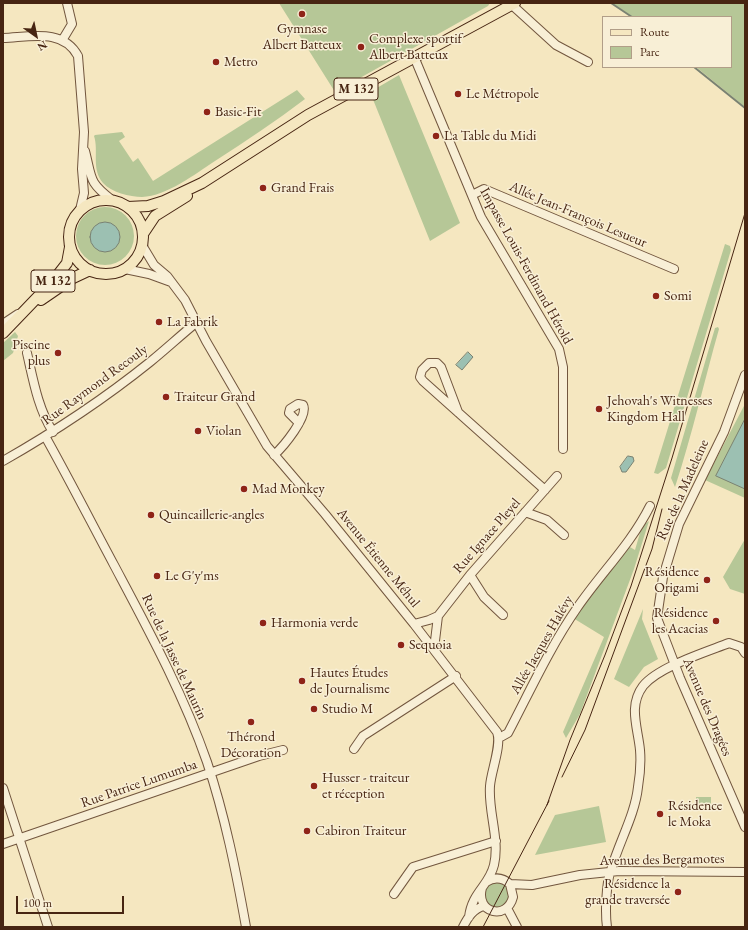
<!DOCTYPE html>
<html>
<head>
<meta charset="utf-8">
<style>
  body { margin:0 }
  #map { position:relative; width:748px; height:930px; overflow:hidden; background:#f5e7c0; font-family:"EB Garamond",serif }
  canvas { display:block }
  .frame { position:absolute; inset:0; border:4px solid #472512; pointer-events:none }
  .legend { position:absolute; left:602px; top:16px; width:130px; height:52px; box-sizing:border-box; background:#f8efd6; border:1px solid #b19e88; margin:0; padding:5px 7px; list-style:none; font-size:12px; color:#472512 }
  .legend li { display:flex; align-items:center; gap:8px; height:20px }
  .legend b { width:20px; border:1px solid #b19e88 }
  .north { position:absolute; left:16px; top:16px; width:40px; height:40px; -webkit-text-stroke:3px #f8efd6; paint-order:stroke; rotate:147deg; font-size:11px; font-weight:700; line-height:16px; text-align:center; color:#472512 }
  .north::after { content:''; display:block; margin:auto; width:14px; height:18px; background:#472512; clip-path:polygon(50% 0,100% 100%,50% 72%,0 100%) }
  .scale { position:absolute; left:16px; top:896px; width:108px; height:18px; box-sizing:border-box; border:2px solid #472512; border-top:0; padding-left:5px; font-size:12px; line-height:14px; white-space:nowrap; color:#472512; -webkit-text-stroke:3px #f8efd6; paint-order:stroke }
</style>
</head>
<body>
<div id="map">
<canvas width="748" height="930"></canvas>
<div class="frame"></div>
<ul class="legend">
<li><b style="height:5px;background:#f5e7c0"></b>Route</li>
<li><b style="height:11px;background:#b6c797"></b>Parc</li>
</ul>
<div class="north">N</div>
<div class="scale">100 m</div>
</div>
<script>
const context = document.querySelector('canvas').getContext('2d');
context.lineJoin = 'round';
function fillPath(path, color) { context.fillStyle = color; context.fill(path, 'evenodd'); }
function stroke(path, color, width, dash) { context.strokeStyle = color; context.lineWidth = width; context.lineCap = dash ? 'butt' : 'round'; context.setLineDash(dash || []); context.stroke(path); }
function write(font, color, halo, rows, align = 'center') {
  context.font = font + ' "EB Garamond",serif'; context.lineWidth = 3; context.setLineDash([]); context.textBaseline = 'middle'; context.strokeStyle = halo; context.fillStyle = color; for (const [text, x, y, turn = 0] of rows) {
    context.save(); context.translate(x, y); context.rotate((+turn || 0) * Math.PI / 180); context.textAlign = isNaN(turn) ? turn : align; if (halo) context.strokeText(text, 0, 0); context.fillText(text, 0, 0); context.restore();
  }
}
fillPath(new Path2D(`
  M279 3H490L488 6 335 92Z
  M612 3H745V107L696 67H731V17H633Z
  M399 75 460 223 430 241 370 92Z
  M297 90 305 99C276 121 246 141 215 161 195 174 167 196 142 197 130 197 111 192 103 183 91 169 99 151 94 136L95 135 122 132 125 137 119 141 133 162 138 158 153 181Z
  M76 236a29 29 0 1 1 58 0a29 29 0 1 1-58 0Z
  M725 244 730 246 731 250 666 468 658 474 654 473Z
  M718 327 719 329C704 382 692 435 675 487L671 478 715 328Z
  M15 332 18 336 13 353 3 361V343Z
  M745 404V498L705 480Z
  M649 521 634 569 580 714 566 738 563 732 604 637 573 618 579 608 630 547 635 550 642 526Z
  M745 539V594L730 589 723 577Z
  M643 609 642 619 658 659 644 667 629 687 614 679Z
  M696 797H711V804L696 805Z
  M599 806 606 842 535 855 555 815Z
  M484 895a13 13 0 1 1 26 0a13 13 0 1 1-26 0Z`), '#b6c797');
const water = new Path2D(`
  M90 237a15 15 0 1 1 30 0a15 15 0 1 1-30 0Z
  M468 352 473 357 462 370 456 365Z
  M745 419V489L716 476Z
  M628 456 633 457 634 461 626 472H622L620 467Z`);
fillPath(water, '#9cc0b2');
stroke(water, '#7a8272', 1);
stroke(new Path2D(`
  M611 3 632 17
  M694 67 745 108`), '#7a8272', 2);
const minor = new Path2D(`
  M512 5 556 45 588 62
  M3 38C30 37 63 28 78 56L84 132 82 169 84 193 80 210
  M63 39 72 24 67 3
  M415 59 481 217 559 349 563 367V449
  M85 151C92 178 88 182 112 200
  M472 195 484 189 674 269
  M142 245 154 265 167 276 185 300 206 341 267 446 325 514 414 624 497 732C502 745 491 771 490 786 488 812 500 839 494 865 489 886 472 892 469 917
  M125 269 149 274 171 282
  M3 324 18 314
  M27 353C33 379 38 409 53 432
  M745 375 724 432 679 524 663 577 657 618 680 678 745 827
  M458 412 441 367 437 363H429L422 370 420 377 423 381 545 490
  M45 436C69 479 91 522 114 565 148 629 183 693 207 762 225 816 236 871 246 927
  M274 455C283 447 309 416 303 405L298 404 290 409 289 413 299 423
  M3 461C54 432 104 399 150 362 166 349 181 335 197 322
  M525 512 547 520 564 535
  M470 575 484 597 503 615
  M414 624 429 620 438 616 470 575 557 476
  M434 649 438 616
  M499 738 508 733C530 691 550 647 577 608 601 573 631 544 650 506
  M354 749 363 736 456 676
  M3 788 48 927
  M3 844 259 756 283 750
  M510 884 532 885 580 875 619 871 745 872
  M482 888C475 913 507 921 513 897L510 884C502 877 494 877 486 882
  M394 894 413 867 496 841
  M507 908 517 927
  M463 927C468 917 473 909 484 906
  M607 927C605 913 606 883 611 870 619 842 635 815 638 787 640 775 641 762 640 750 638 728 628 706 643 686 658 667 706 652 729 643L741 647 745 653`);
const major = new Path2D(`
  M69 237a37 37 0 1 1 74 0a37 37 0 1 1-74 0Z
  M128 207 148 206 164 201 202 183 308 115 515 3
  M143 234 155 216 187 196
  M41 300 73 278 90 270
  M3 333 53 281 67 263 70 247`);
stroke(minor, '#72563e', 10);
stroke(major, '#472512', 12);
stroke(minor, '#f8efd6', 8);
stroke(major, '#f5e7c0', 10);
stroke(new Path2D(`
  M562 777 585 730 652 549 662 509
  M547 805 570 740 605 655 631 586 672 458 745 213
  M483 927 549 801`), '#472512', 1);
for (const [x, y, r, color] of [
  [302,14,4,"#8f2418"],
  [361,47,4,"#8f2418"],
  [216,62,4,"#8f2418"],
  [458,94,4,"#8f2418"],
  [207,112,4,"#8f2418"],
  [436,136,4,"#8f2418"],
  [263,188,4,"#8f2418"],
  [656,296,4,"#8f2418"],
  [159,322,4,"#8f2418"],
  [58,353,4,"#8f2418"],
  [166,397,4,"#8f2418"],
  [599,409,4,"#8f2418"],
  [198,431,4,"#8f2418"],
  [244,489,4,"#8f2418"],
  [151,515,4,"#8f2418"],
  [157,576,4,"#8f2418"],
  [707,580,4,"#8f2418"],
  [716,621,4,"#8f2418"],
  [263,623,4,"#8f2418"],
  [401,645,4,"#8f2418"],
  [302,681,4,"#8f2418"],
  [314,709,4,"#8f2418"],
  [251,722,4,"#8f2418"],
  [314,786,4,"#8f2418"],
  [660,814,4,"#8f2418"],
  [307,831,4,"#8f2418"],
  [678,892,4,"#8f2418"]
]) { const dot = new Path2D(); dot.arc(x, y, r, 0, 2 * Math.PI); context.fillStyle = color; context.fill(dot); stroke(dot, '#f8efd6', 1.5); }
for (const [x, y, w] of [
  [356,89,44],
  [53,281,44]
]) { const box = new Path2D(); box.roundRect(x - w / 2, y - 11, w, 22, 3); context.fillStyle = '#f8efd6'; context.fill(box); stroke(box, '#472512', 1); }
write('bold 13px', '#472512', null, [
  ["M 132",356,89],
  ["M 132",53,281]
]);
write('14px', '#472512', '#f8efd6', [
  ["Gymnase",302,29,"center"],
  ["Albert Batteux",302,45,"center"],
  ["Complexe sportif",369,39],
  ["Albert Batteux",369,55],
  ["Metro",224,62],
  ["Le Métropole",466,94],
  ["Basic-Fit",215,112],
  ["La Table du Midi",444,136],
  ["Grand Frais",271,188],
  ["Somi",664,296],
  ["La Fabrik",167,322],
  ["Piscine",50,345,"right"],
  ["plus",50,361,"right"],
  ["Traiteur Grand",174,397],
  ["Jehovah's Witnesses",607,401],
  ["Kingdom Hall",607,417],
  ["Violan",206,431],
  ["Mad Monkey",252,489],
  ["Quincaillerie-angles",159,515],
  ["Résidence",699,572,"right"],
  ["Origami",699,588,"right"],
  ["Le G'y'ms",165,576],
  ["Résidence",708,613,"right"],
  ["les Acacias",708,629,"right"],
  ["Harmonia verde",271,623],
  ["Sequoia",409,645],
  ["Hautes Études",310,673],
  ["de Journalisme",310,689],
  ["Studio M",322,709],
  ["Thérond",251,737,"center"],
  ["Décoration",251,753,"center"],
  ["Husser - traiteur",322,778],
  ["et réception",322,794],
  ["Résidence",668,806],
  ["le Moka",668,822],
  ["Cabiron Traiteur",315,831],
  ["Résidence la",670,884,"right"],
  ["grande traversée",670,900,"right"]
], 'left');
write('14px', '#472512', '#f8efd6', [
  ["Allée Jean-François Lesueur",578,215,23],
  ["Impasse Louis-Ferdinand Hérold",526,266,61],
  ["Rue Raymond Recouly",95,385,-36],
  ["Rue de la Madeleine",683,490,-66],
  ["Rue Ignace Pleyel",487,536,-49],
  ["Avenue Étienne Méhul",378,558,51],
  ["Allée Jacques Halévy",542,645,-60],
  ["Rue de la Jasse de Maurin",174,657,65],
  ["Avenue des Dragées",707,707,67],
  ["Rue Patrice Lumumba",139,784,-19],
  ["Avenue des Bergamotes",662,860,-1]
]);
</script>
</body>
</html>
